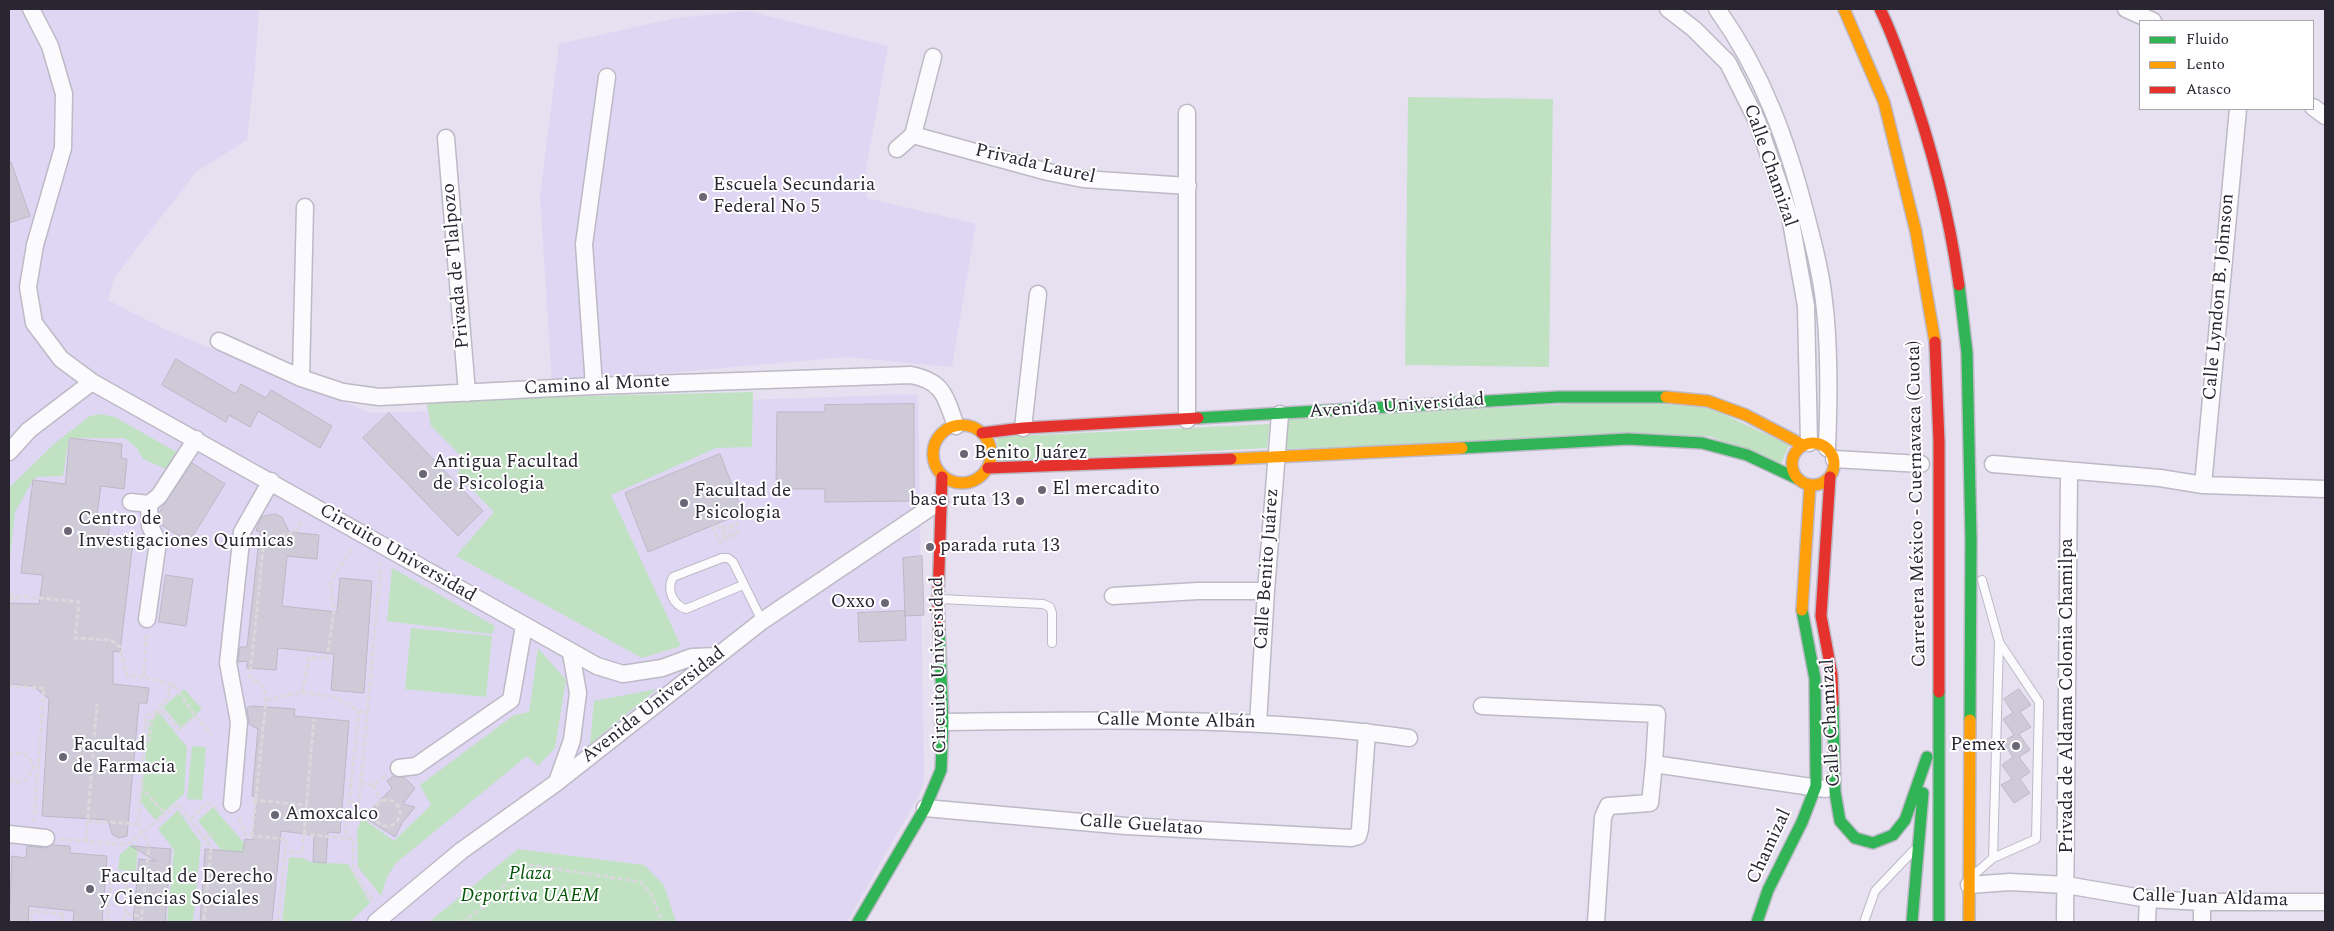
<!DOCTYPE html>
<html>
<head>
<meta charset="utf-8">
<style>
  body { margin:0 }
  #map { position:relative; width:2334px; height:931px; overflow:hidden; background:#e6e0f1; font-family:Spectral,serif }
  canvas { display:block }
  .frame { position:absolute; inset:0; border:10px solid #292531; pointer-events:none }
  .legend { position:absolute; left:2139px; top:20px; width:175px; height:90px; box-sizing:border-box; background:#fff; border:1px solid #a9a8ad; margin:0; padding:6px 9px; list-style:none; font-size:15px; color:#292531 }
  .legend li { display:flex; align-items:center; gap:10px; height:25px }
  .legend b { width:25px; border:1px solid #a9a8ad }
</style>
</head>
<body>
<div id="map">
<canvas width="2334" height="931"></canvas>
<div class="frame"></div>
<ul class="legend">
<li><b style="height:6px;background:#30b455"></b>Fluido</li>
<li><b style="height:6px;background:#ff9f0a"></b>Lento</li>
<li><b style="height:6px;background:#e5322d"></b>Atasco</li>
</ul>
</div>
<script>
const context = document.querySelector('canvas').getContext('2d');
context.lineJoin = 'round';
function fillPath(path, color) { context.fillStyle = color; context.fill(path, 'evenodd'); }
function stroke(path, color, width, dash) { context.strokeStyle = color; context.lineWidth = width; context.lineCap = dash ? 'butt' : 'round'; context.setLineDash(dash || []); context.stroke(path); }
function write(font, color, halo, rows, align = 'center') {
  context.font = font + ' Spectral,serif'; context.lineWidth = 4; context.setLineDash([]); context.textBaseline = 'middle'; context.strokeStyle = halo; context.fillStyle = color; for (const [text, x, y, turn = 0] of rows) {
    context.save(); context.translate(x, y); context.rotate((+turn || 0) * Math.PI / 180); context.textAlign = isNaN(turn) ? turn : align; if (halo) context.strokeText(text, 0, 0); context.fillText(text, 0, 0); context.restore();
  }
}
fillPath(new Path2D(`
  M9 9H259L255 68 247 140 196 172 114 278 108 300 168 331 371 413 918 394 924 781 919 795 847 922H9Z
  M748 11 888 46 865 176 867 198 976 224 952 367 847 357 552 383 540 196 559 44 676 18Z`), '#dfd6f3');
fillPath(new Path2D(`
  M1408 97 1553 99 1549 367 1405 365Z
  M753 392 752 447 716 448 611 495 681 646 642 658 456 556 494 512 457 474 465 460 431 426 426 400Z
  M1628 401 1710 408 1789 445 1781 464 1709 436 1283 449 1287 419Z
  M101 414 115 417 178 453 175 462 166 469 143 459 137 448 125 438H69L63 476 37 477 33 480 15 512 9 568V488L55 443 90 416Z
  M1270 424 1267 448 998 462 997 437Z
  M392 568 495 626 492 634 387 621Z
  M411 628 492 636 486 697 405 689Z
  M538 648 566 680 555 748 538 766 527 756 396 863 387 877 381 896 358 867 357 830 362 818 394 841 431 805 420 785 514 715 529 712Z
  M184 689 202 709 181 728 163 707Z
  M657 689 590 744 594 701Z
  M158 711 187 747 184 794 155 820 141 802 149 722Z
  M192 746 206 747 202 800 187 799Z
  M213 807 244 843 243 852 221 850 198 821Z
  M178 810 201 843 193 922H167L174 850 158 829Z
  M131 845H138L136 871 118 870 120 854Z
  M518 849 644 865 664 885 676 922H429Z
  M289 857 303 858 310 862 348 864 370 903 350 922H282Z`), '#c0e2c3');
const building = new Path2D(`
  M9 162H11L30 216 9 223Z
  M176 359 236 394 241 384 266 398 271 390 332 426 320 448 258 411 250 427 229 415 226 422 162 385Z
  M914 404V501L825 502V489H776L777 412H825V405Z
  M389 413 483 511 458 536 363 438Z
  M70 438 122 444 121 458 127 459 124 489 101 486 96 521 110 523 108 538 133 542 120 652 113 651V684L149 688 147 703H139L127 836 118 838 112 834 108 820 42 816 49 699 33 686 9 684V603L39 604 43 575 21 573 33 480 65 484Z
  M720 454 743 513 648 552 625 493Z
  M192 463 225 484 189 542 160 524 159 513Z
  M275 514 282 517 289 532 319 535 317 559 287 556 282 606 337 612 340 578 372 581 364 693 331 690 334 654 278 648 276 670 247 668V661L238 662 240 647H247L260 531H256L258 525 262 517Z
  M922 556 924 615 905 616 903 558Z
  M166 575 193 579 186 626 159 622Z
  M905 611 906 640 859 642 858 613Z
  M2019 689 2031 705 2020 712 2031 727 2019 734 2030 750 2019 757 2030 772 2020 779 2030 793 2014 803 2001 785 2012 779 2002 765 2013 757 2002 742 2014 735 2003 719 2013 713 2004 699Z
  M252 706 295 709 294 716 349 721 340 833 328 832 326 863 313 862 314 835 281 831 272 922H200L205 849 243 852 245 839 253 840 257 797 252 796 258 729 249 724 247 708Z
  M394 776 404 777 415 788 403 804 415 807 402 823 395 837 364 817 392 788 387 781Z
  M53 845 70 846V853L107 856 102 922H73L74 911 29 906 28 922H9L12 856 26 858 27 846 45 848Z
  M131 846 171 849 165 922H133L139 859 156 861Z`);
fillPath(building, '#cfcad8');
stroke(building, '#bdb8c6', 1);
const lane = new Path2D(`
  M1982 580 1999 641 1993 858
  M743 585 686 609C673 605 666 590 673 577L722 558H728L733 562 762 621
  M940 599 1043 604 1050 607 1052 613V643
  M1976 873 1993 858 2036 839 2039 702 1999 642
  M1864 922 1875 891 1913 851`);
const street = new Path2D(`
  M31 9 50 46 64 94 63 148 35 245 28 287 34 323 61 359 92 382 597 666 623 674 662 668 692 657 717 656
  M1668 9 1694 29 1728 63 1757 121 1790 216 1806 306 1809 443
  M1717 9C1763 73 1788 143 1807 219 1814 246 1821 273 1824 301 1830 349 1829 399 1827 448
  M2126 9 2153 21
  M2313 107 2325 116
  M913 135 1048 172 1083 179 1188 186
  M446 138 467 393
  M897 149 913 135 933 57
  M219 341 301 378 343 392 379 397 594 386 911 375C945 382 945 397 956 426
  M301 378 305 207
  M594 386 584 244 607 77
  M1187 420V113
  M1023 428 1038 294
  M9 452 29 430 92 382
  M1834 459 1921 464
  M1993 464 2160 478 2203 485 2325 489
  M2203 485 2238 109
  M131 502 149 504 159 496 196 439
  M1113 596 1198 591H1266
  M147 619 158 542 150 526 149 504
  M1482 706 1657 714 1654 764 1650 803 1608 806 1603 817 1596 922
  M943 722C1098 720 1255 716 1409 738
  M1258 724 1266 591 1280 414
  M1654 764 1825 789
  M399 768 416 766 511 700 524 626
  M557 782 572 740 578 693 571 653
  M232 804 239 722 228 663 242 532 271 481
  M925 808 1126 826 1351 838 1358 836 1360 829 1367 732
  M9 834 46 838
  M1969 885 2010 882 2066 885 2148 899 2202 902H2325
  M376 922 461 851 556 783 762 621 940 501
  M2065 922 2069 471
  M2147 922 2148 899
  M2202 922V902`);
const fast = new Path2D(`
  M1959 285 1967 353 1971 540 1970 720
  M1198 418 1558 397H1666
  M1462 448 1628 439 1702 443 1747 455 1798 479
  M1939 692V922
  M1833 703 1835 792 1840 821 1855 838 1873 843 1893 835 1905 820 1927 757
  M858 922 925 808 941 770 943 722 939 629
  M1757 922 1768 890 1802 822 1816 786 1815 679 1802 610
  M1912 922 1923 793`);
const slow = new Path2D(`
  M1844 9 1884 102 1916 232 1935 342
  M1666 397 1708 401 1746 415 1803 445
  M933 454a29 29 0 1 1 58 0a29 29 0 1 1-58 0Z
  M1792 464a21 21 0 1 1 42 0a21 21 0 1 1-42 0Z
  M1231 459 1462 448
  M1802 610 1810 485
  M1969 922 1970 720`);
const jam = new Path2D(`
  M1880 9C1891 31 1899 54 1907 77 1931 144 1949 214 1959 285
  M1935 342 1939 442V692
  M982 433 1023 428 1198 418
  M988 468 1231 459
  M1830 477 1821 616 1832 675 1833 703
  M939 629 938 599 942 477`);
stroke(lane, '#bdb9c6', 10);
stroke(street, '#bdb9c6', 19);
stroke(fast, '#bdb9c6', 14);
stroke(slow, '#bdb9c6', 14);
stroke(jam, '#bdb9c6', 14);
stroke(new Path2D(`
  M717 524 720 529 737 523V525L722 533 723 537 738 531V534L720 542
  M712 526 721 544
  M9 595 79 602 75 638 111 640 120 647 127 676 144 677 174 685 195 716 212 734
  M9 599H18V596
  M144 677 146 633
  M9 686 44 688 34 822
  M302 692 335 697 359 711 345 838
  M266 700 302 692 309 657 327 659 334 610 330 582 353 547
  M359 711H369
  M143 746 149 742 152 720 162 710 179 730 195 716
  M9 756C20 749 33 755 33 769L25 781 15 782 9 778
  M361 783 373 785 386 776
  M373 785 381 801
  M140 786 166 815
  M374 813a13 13 0 1 1 26 0a13 13 0 1 1-26 0Z
  M253 800 307 805
  M349 802 359 803 381 563
  M239 818 246 835 286 839 285 852
  M190 819 207 803 216 808
  M88 821 138 824
  M304 834 314 719
  M252 836 266 700 264 687 250 677 264 539 295 532 304 519
  M60 839 127 845 178 804 211 847 204 922
  M205 839 212 833
  M86 841 97 704
  M31 922 32 911 63 914 62 922
  M107 922 112 874 128 875 125 914 141 916
  M124 922 125 914
  M141 922 149 845 138 824 146 716 156 711 170 696 167 691 174 685
  M278 922 285 852 302 853 304 834 353 839V870L374 903
  M462 922 484 907 524 864 641 882 652 896 662 922`), '#dad8dd', 3, [5, 2.5]);
stroke(lane, '#fbfafd', 8);
stroke(street, '#fbfafd', 16);
stroke(fast, '#30b455', 11);
stroke(slow, '#ff9f0a', 11);
stroke(jam, '#e5322d', 11);
for (const [x, y, r, color] of [
  [703,197,5,"#6b6674"],
  [964,454,5,"#6b6674"],
  [423,474,5,"#6b6674"],
  [1042,490,5,"#6b6674"],
  [1020,501,5,"#6b6674"],
  [684,503,5,"#6b6674"],
  [68,531,5,"#6b6674"],
  [930,547,5,"#6b6674"],
  [885,603,5,"#6b6674"],
  [2016,746,5,"#6b6674"],
  [63,757,5,"#6b6674"],
  [275,815,5,"#6b6674"],
  [90,889,5,"#6b6674"]
]) { const dot = new Path2D(); dot.arc(x, y, r, 0, 2 * Math.PI); context.fillStyle = color; context.fill(dot); stroke(dot, '#fff', 2); }
write('19px', '#292531', '#fff', [
  ["Privada Laurel",1035,165,13],
  ["Calle Chamizal",1769,166,71],
  ["Privada de Tlalpozo",457,266,-95],
  ["Calle Lyndon B. Johnson",2220,297,-85],
  ["Camino al Monte",597,386,-3],
  ["Avenida Universidad",1397,407,-4],
  ["Carretera México - Cuernavaca (Cuota)",1918,504,-91],
  ["Circuito Universidad",397,554,30],
  ["Calle Benito Juárez",1268,569,-86],
  ["Circuito Universidad",940,665,-91],
  ["Privada de Aldama Colonia Chamilpa",2068,696,-90],
  ["Avenida Universidad",654,706,-38],
  ["Calle Monte Albán",1176,722,1],
  ["Calle Chamizal",1832,723,-93],
  ["Calle Guelatao",1141,826,4],
  ["Chamizal",1770,847,-65],
  ["Calle Juan Aldama",2210,899,2]
]);
write('19px', '#292531', '#fff', [
  ["Escuela Secundaria",713,186],
  ["Federal No 5",713,208],
  ["Benito Juárez",974,454],
  ["Antigua Facultad",433,463],
  ["de Psicologia",433,485],
  ["El mercadito",1052,490],
  ["Facultad de",694,492],
  ["Psicologia",694,514],
  ["base ruta 13",1010,501,"right"],
  ["Centro de",78,520],
  ["Investigaciones Químicas",78,542],
  ["parada ruta 13",940,547],
  ["Oxxo",875,603,"right"],
  ["Facultad",73,746],
  ["de Farmacia",73,768],
  ["Pemex",2006,746,"right"],
  ["Amoxcalco",285,815],
  ["Facultad de Derecho",100,878],
  ["y Ciencias Sociales",100,900]
], 'left');
write('italic 19px', '#005205', '#fff', [
  ["Plaza",530,875],
  ["Deportiva UAEM",530,897]
]);
</script>
</body>
</html>
